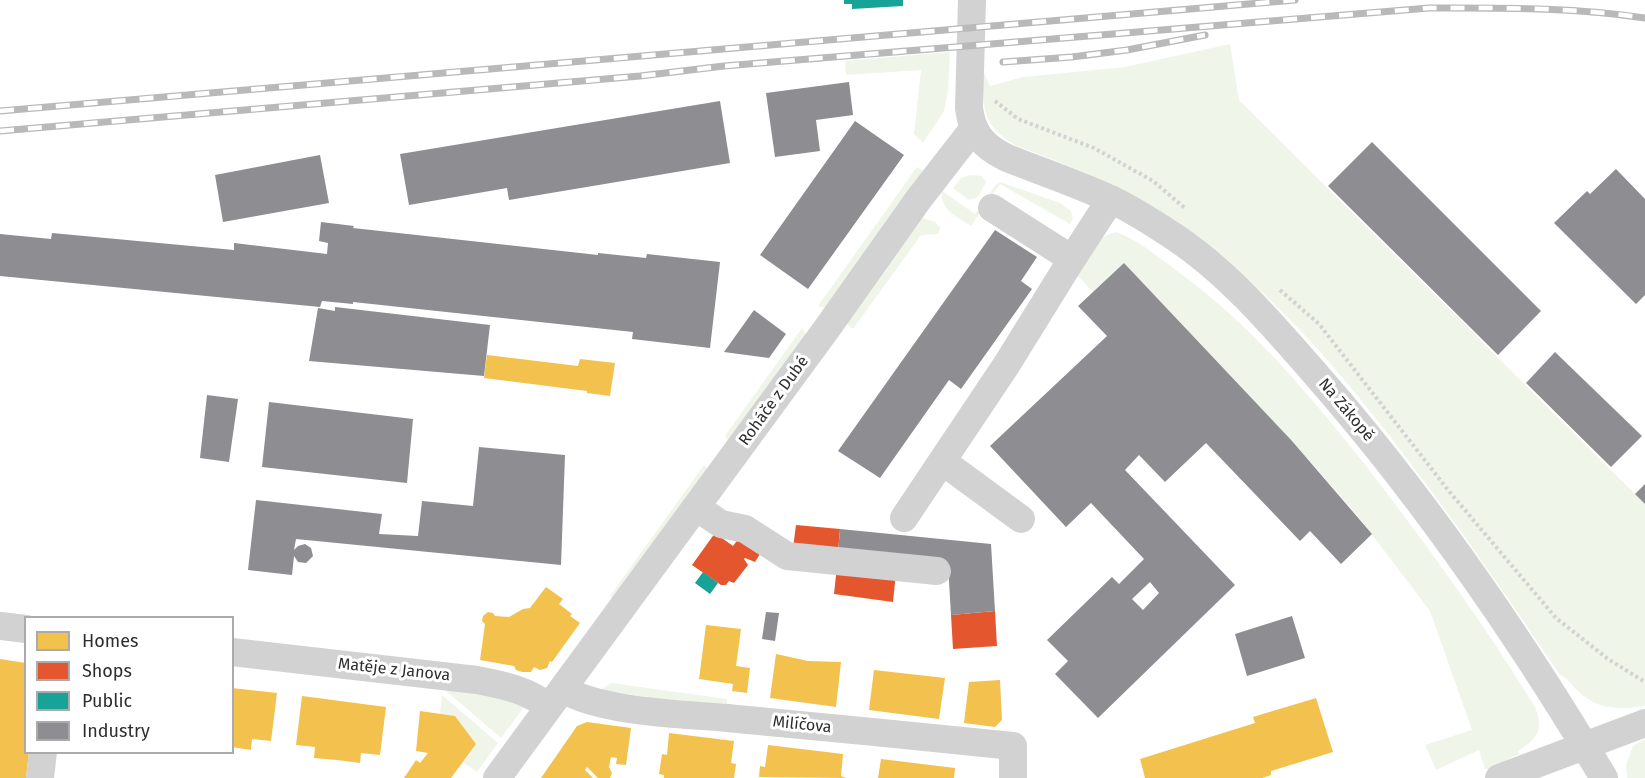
<!DOCTYPE html>
<html>
<head>
<meta charset="utf-8">
<style>
  body { margin:0 }
  #map { position:relative; width:1645px; height:778px; overflow:hidden; background:#fff; font-family:"Fira Sans",sans-serif }
  canvas { display:block }
  .legend { position:absolute; left:24px; top:616px; width:210px; height:138px; box-sizing:border-box; background:#fff; border:2px solid #ababab; margin:0; padding:8px 10px; list-style:none; font-size:18px; color:#2d2d2d }
  .legend li { display:flex; align-items:center; gap:12px; height:30px }
  .legend b { width:30px; border:2px solid #ababab }
</style>
</head>
<body>
<div id="map">
<canvas width="1645" height="778"></canvas>
<ul class="legend">
<li><b style="height:16px;background:#f2c14e"></b>Homes</li>
<li><b style="height:16px;background:#e4572e"></b>Shops</li>
<li><b style="height:16px;background:#17a398"></b>Public</li>
<li><b style="height:16px;background:#8d8d92"></b>Industry</li>
</ul>
</div>
<script>
const context = document.querySelector('canvas').getContext('2d');
context.lineJoin = 'round';
function fillPath(path, color) { context.fillStyle = color; context.fill(path, 'evenodd'); }
function stroke(path, color, width, dash) { context.strokeStyle = color; context.lineWidth = width; context.lineCap = dash ? 'butt' : 'round'; context.setLineDash(dash || []); context.stroke(path); }
function write(font, color, halo, rows, align = 'center') {
  context.font = font + ' "Fira Sans",sans-serif'; context.lineWidth = 6; context.setLineDash([]); context.textBaseline = 'middle'; context.strokeStyle = halo; context.fillStyle = color; for (const [text, x, y, turn = 0] of rows) {
    context.save(); context.translate(x, y); context.rotate((+turn || 0) * Math.PI / 180); context.textAlign = isNaN(turn) ? turn : align; if (halo) context.strokeText(text, 0, 0); context.fillText(text, 0, 0); context.restore();
  }
}
fillPath(new Path2D(`
  M1230 44 1239 100 1645 504V706C1620 710 1597 710 1578 691 1571 685 1568 678 1560 675 1511 602 1461 530 1408 460 1334 362 1263 280 1159 211 1114 182 1064 164 1015 145 981 125 983 106 983 71L990 86 1023 77 1125 67Z
  M950 52 948 91 944 111 923 143 914 134 921 70 846 75 845 61Z
  M917 167 924 171 826 308 818 306Z
  M970 175 982 176 986 182 978 197 969 200 953 188 961 178Z
  M1000 182 1060 203 1071 211 1073 219 1070 224 1000 184 971 226C958 217 939 210 942 191L975 214 995 186Z
  M922 218 935 222 940 228 938 234 921 235 853 329 845 323Z
  M1116 232C1136 239 1156 255 1173 268 1248 321 1306 391 1363 462 1424 541 1483 622 1535 707 1544 729 1538 739 1518 751L1519 754 1490 769H1485L1479 750 1436 770 1425 745 1472 730 1430 611 1361 520 1315 467 1124 263 1093 292 1077 275C1084 258 1095 236 1116 232Z
  M802 328 806 335 728 441 725 436Z
  M704 465 709 471 616 602 610 596Z
  M611 683 727 699V710L600 690Z
  M438 684 484 691 524 707 501 738Z
  M442 695 498 743 477 772 463 762 476 744 455 716 440 714Z
  M1645 739V778H1627L1626 765 1633 746Z`), '#f0f5ea');
fillPath(new Path2D(`
  M487 355 578 366 580 359 615 363 610 396 587 393V391L484 378Z
  M546 587 563 599 559 604 572 614 570 616 580 623 552 662 550 661 547 668 540 670 534 667 531 672H522L516 670 514 666 480 660 485 624 482 621 483 616 488 612 493 613 495 616 509 617 523 609 530 608Z
  M706 625 741 629 736 666 750 668 747 693 732 691 733 684 699 679Z
  M776 654 808 661 841 662 836 707 770 698Z
  M0 659 26 663V752H29L26 778H0Z
  M874 670 945 678 939 719 869 710Z
  M1000 680 1002 720 995 727 964 723 969 682Z
  M232 688 277 693 271 741 252 739 251 750 232 747Z
  M302 696 386 707 380 755 361 753 360 763 337 760 314 758 315 747 296 745Z
  M1316 698 1333 752 1271 771V775L1262 778H1145L1140 759 1255 723 1253 717Z
  M420 711 455 716 476 744 451 778H404L416 760 420 763 428 753 416 751Z
  M587 722 631 728 626 765 616 764 617 758 611 757 609 767 612 773 610 778H598L587 767 585 770 593 778H541L577 726Z
  M669 733 734 741 731 763 736 764 734 778H664V775L659 774 662 754 667 755Z
  M768 745 843 754 841 776 846 778 759 777 760 766 765 767Z
  M881 759 955 768 954 778H878Z`), '#f2c14e');
fillPath(new Path2D(`
  M796 525 840 529 838 553 793 548Z
  M715 533 733 546 739 538 760 554 755 562 745 558 744 559 748 565 734 583 729 581 726 585H721L692 565Z
  M837 566 896 573 893 602 834 594Z
  M995 611 997 646 953 649 951 615Z`), '#e4572e');
fillPath(new Path2D(`
  M844 0H903V6L852 9V4H844Z
  M703 572 718 583 710 594 695 583Z`), '#17a398');
fillPath(new Path2D(`
  M849 82 853 115 816 120 820 151 775 157 766 93Z
  M720 101 730 163 509 200 507 188 409 205 400 154Z
  M855 121 904 155 808 289 760 255Z
  M1372 142 1541 311 1498 355 1328 186Z
  M320 155 329 203 223 222 215 175Z
  M1616 169 1645 199V295L1636 304 1554 223 1587 191 1590 194Z
  M321 222 354 226 353 228 598 255V253L646 258 647 254 720 262 710 348 632 339 633 332 353 302V304L322 301 320 307 0 276V234L51 239 52 233 234 250V243L327 254 328 243 319 241Z
  M995 230 1037 257 1021 281 1032 289 961 389 949 380 880 478 838 451Z
  M1124 263 1292 441 1372 534 1341 564 1310 531 1300 541 1206 443 1165 482 1139 455 1125 470 1235 585 1098 718 1055 674 1068 661 1047 640 1112 577 1119 584 1144 559 1091 503 1066 527 990 446 1107 336 1078 306ZM1150 582 1159 593 1143 610 1132 599Z
  M335 307 490 325 484 376 309 361 318 308 335 311Z
  M754 310 786 334 769 358 724 352Z
  M1555 352 1642 436 1611 467 1526 383Z
  M207 395 238 399 229 462 200 458Z
  M269 402 413 419 407 483 262 467Z
  M479 447 565 455 561 565 296 539 294 550 298 546 305 544 311 548 313 556 306 563 298 562 294 556 292 575 248 570 256 500 382 514 379 534 418 536 422 501 473 506Z
  M1645 484V504L1635 494Z
  M840 529 991 544 995 611 951 615 948 564 838 553Z
  M766 612 779 613 775 641 762 639Z
  M1292 616 1305 658 1247 676 1235 634Z`), '#8d8d92');
stroke(new Path2D(`
  M995 101 1018 119 1094 148 1153 181 1186 209
  M1280 290 1319 324 1448 490 1556 618 1608 659 1645 682`), '#d2d2d2', 4, [3, 3]);
stroke(new Path2D(`
  M972 0 969 108C972 133 983 146 1005 157 1039 171 1076 183 1110 199 1132 209 1155 224 1176 238 1228 273 1271 323 1312 370 1423 496 1518 634 1604 778
  M992 208 1072 259 1111 199
  M942 461 1021 519
  M696 507 721 524 745 529 787 556 937 571
  M904 518 1007 364 1072 259
  M0 626 26 629
  M232 652 477 680C503 685 528 690 549 707
  M563 689C600 712 682 714 727 718 822 727 918 736 1013 746V778
  M40 778 43 752
  M497 778 828 327 918 200 973 129
  M1499 778 1645 723`), '#d2d2d2', 28);
const rail = new Path2D(`
  M1003 62 1072 57 1127 50 1205 35
  M0 111 1295 0
  M0 131 640 76 724 66 1429 8C1500 8 1575 7 1645 18`);
stroke(rail, '#b9b9b9', 7);
stroke(rail, '#fff', 4.5, [14]);
write('16px', '#2d2d2d', '#fff', [
  ["Roháče z Dubé",774,401,-54],
  ["Na Zákopě",1346,410,50],
  ["Matěje z Janova",394,670,6],
  ["Milíčova",802,725,6]
]);
</script>
</body>
</html>
